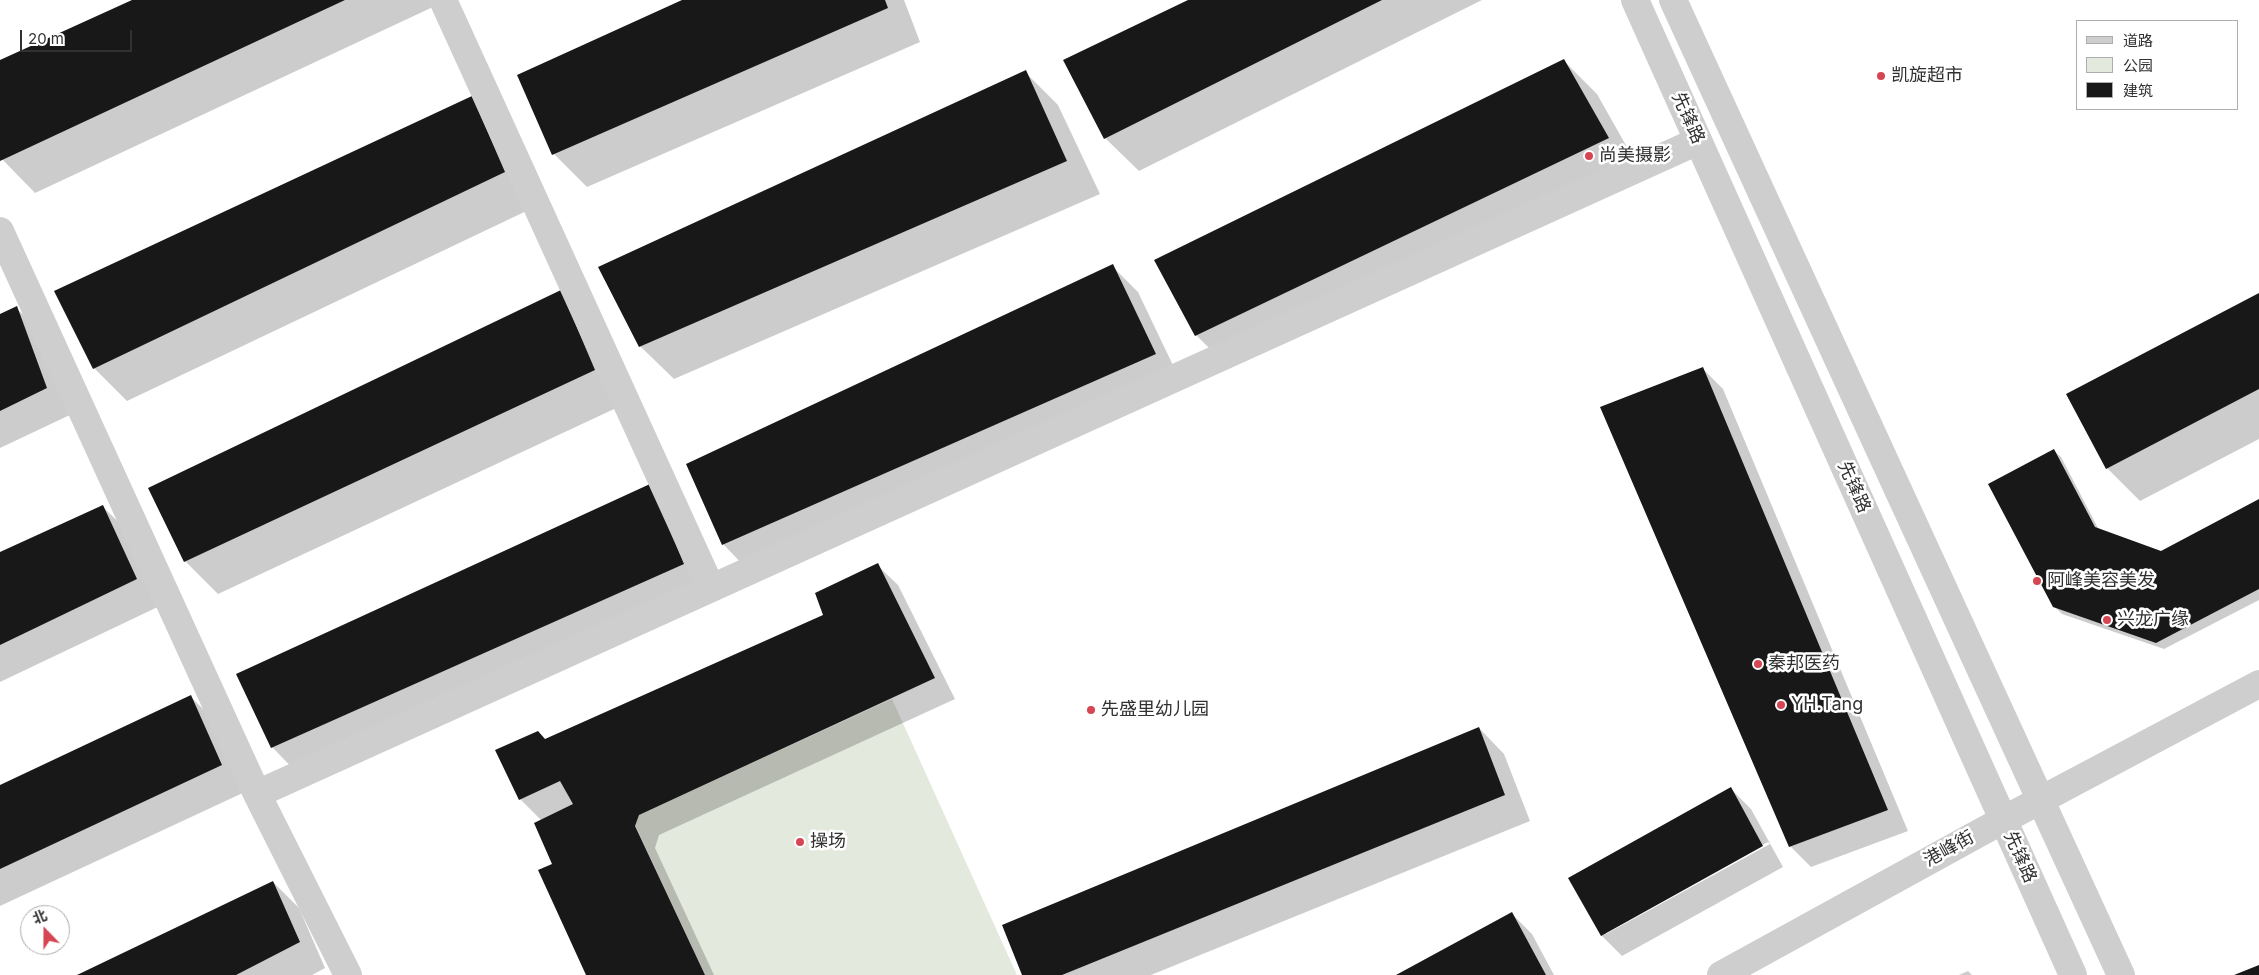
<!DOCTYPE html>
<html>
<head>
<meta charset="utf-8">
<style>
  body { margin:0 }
  #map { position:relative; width:2259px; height:975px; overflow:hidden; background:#fff; font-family:Inter,"Noto Sans SC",sans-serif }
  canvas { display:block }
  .legend { position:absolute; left:2076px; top:20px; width:162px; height:90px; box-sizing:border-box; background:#fff; border:1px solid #adadad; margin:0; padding:6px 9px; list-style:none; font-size:15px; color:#313131 }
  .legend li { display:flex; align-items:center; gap:10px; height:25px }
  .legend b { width:25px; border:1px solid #adadad }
  .north { position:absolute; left:20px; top:905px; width:50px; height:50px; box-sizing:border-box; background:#fff; border:1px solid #adadad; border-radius:50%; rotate:338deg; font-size:14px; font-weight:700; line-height:20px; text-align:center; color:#313131 }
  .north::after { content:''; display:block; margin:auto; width:18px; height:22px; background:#d54552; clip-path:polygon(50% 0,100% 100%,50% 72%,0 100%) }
  .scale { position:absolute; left:20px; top:30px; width:112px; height:22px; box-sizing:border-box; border:2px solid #313131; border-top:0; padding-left:6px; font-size:15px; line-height:18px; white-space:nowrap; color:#313131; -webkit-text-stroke:4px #fff; paint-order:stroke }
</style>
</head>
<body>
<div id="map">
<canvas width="2259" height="975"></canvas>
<ul class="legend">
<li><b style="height:6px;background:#cecece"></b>道路</li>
<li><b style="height:14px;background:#e4e9dd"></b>公园</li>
<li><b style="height:14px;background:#181818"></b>建筑</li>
</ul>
<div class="north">北</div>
<div class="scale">20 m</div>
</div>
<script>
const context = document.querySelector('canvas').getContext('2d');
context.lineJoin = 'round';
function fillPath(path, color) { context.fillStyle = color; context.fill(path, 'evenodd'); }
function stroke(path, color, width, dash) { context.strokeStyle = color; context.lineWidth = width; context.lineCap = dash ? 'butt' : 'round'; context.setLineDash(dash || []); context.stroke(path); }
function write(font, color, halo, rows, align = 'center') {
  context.font = font + ' Inter,"Noto Sans SC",sans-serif'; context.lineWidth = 5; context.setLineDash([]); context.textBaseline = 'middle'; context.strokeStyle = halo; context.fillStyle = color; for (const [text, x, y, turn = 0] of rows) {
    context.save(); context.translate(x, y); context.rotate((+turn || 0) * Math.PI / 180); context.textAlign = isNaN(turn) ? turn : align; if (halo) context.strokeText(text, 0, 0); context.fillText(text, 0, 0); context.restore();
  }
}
fillPath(new Path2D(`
  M892 699 1017 975H705L632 818Z`), '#e4e9dd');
fillPath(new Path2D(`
  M135 0H448L35 193 0 157V61Z
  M685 0H904L920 42 587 187 554 154Z
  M1191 0H1482L1139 171 1105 138Z
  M1564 61 1597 94 1641 172 1229 368 1196 335Z
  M1025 72 1058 105 1100 194 674 379 640 346Z
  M471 98 537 206 127 401 94 368Z
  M1112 266 1138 292 1180 380 748 570 723 544Z
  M561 292 627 403 218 594 185 561Z
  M2259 294V439L2140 501 2107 468Z
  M16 308 42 333 72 414 0 448V315Z
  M1702 368 1723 389 1908 831 1811 867 1790 846Z
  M2054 451 2061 457 2099 530 2161 552 2259 501V600L2164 649 2062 614 2054 606Z
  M650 486 716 597 305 781 272 747Z
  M103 507 129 532 162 605 0 682V554Z
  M877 565 898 585 955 699 659 835 655 848 714 975H587L542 821 520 799 545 741 825 616Z
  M190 696 216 722 247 791 0 906V787Z
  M1479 728 1504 754 1530 821 1151 975H1023Z
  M1731 789 1751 809 1783 867 1622 956 1601 935ZM1768 842 1770 844 1606 934V931Z
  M273 882 299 908 325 968 312 975H79Z
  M1511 913 1532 934 1554 975H1398Z
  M1968 971 1972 975H1959Z`), '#0003');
fillPath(new Path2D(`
  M132 0H345L0 161V60Z
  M682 0H885L888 8 552 155 517 75Z
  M1188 0H1382L1104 139 1063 60Z
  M1564 59 1609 138 1195 336 1154 260Z
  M1026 70 1067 161 639 347 598 267Z
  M472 96 505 172 93 369 54 291Z
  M1113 264 1156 354 722 545 686 464Z
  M561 290 595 370 184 562 148 488Z
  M2259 293V389L2106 469 2066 394Z
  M17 306 47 388 0 411V314Z
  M1703 367 1888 810 1789 847 1600 407Z
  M2054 449 2095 527 2161 551 2259 499V589L2156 643 2053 607 1988 484Z
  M650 484 684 564 271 748 236 674Z
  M103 505 137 579 0 645V552Z
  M878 563 935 678 639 815 635 826 705 975H586L538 870 552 864 534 823 573 804 560 781 519 800 495 750 538 731 545 739 823 615 815 593Z
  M191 695 222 765 0 869V785Z
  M1479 727 1505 795 1062 975H1022L1002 925Z
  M1731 787 1763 846 1601 936 1568 878Z
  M273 881 300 942 236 975H77Z
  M1512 912 1546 975H1396Z
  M2259 965V975H2234Z`), '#181818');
stroke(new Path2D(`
  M443 0 711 588
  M0 231 257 794 348 975
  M257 794 1698 141
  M1721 975 2003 820 2259 684`), '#cecece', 28);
stroke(new Path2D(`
  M1635 0 2073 975
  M1673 0 2121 975`), '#cecece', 28);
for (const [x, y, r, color] of [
  [1881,76,5,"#d54552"],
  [1589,156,5,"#d54552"],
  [2037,581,5,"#d54552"],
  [2107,620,5,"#d54552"],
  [1758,664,5,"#d54552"],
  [1781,705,5,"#d54552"],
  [1091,710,5,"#d54552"],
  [800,842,5,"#d54552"]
]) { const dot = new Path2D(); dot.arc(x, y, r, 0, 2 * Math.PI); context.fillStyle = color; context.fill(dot); stroke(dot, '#fff', 2); }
write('18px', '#313131', '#fff', [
  ["凯旋超市",1891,76],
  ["尚美摄影",1599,156],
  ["阿峰美容美发",2047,581],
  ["兴龙广缘",2117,620],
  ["秦邦医药",1768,664],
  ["YH.Tang",1791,705],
  ["先盛里幼儿园",1101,710],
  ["操场",810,842]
], 'left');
write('18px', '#313131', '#fff', [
  ["先锋路",1688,118,66],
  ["先锋路",1854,487,66],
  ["港峰街",1949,849,-29],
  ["先锋路",2020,857,66]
]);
</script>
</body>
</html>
